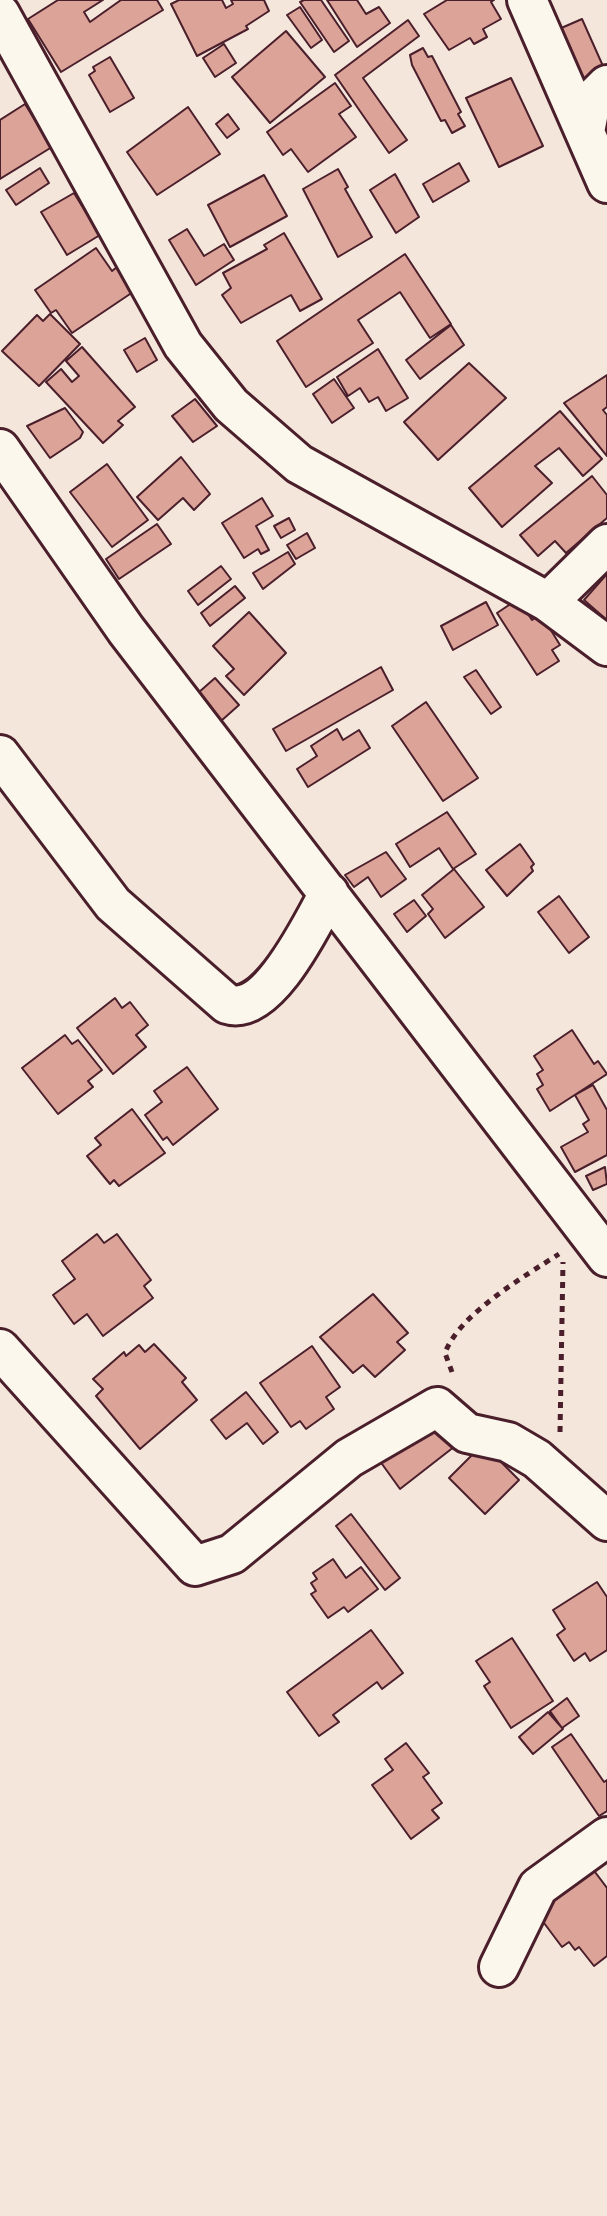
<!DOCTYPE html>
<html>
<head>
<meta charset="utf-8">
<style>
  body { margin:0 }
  canvas { display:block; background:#f5e6db }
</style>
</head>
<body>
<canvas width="607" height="2216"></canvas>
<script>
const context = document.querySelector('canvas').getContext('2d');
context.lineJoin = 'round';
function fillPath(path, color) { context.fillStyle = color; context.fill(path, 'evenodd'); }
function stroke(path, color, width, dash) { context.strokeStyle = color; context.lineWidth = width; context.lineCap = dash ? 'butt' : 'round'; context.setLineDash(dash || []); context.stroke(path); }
const building = new Path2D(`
  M58 0H103L84 12 90 22 121 0H157L163 10 61 72 28 19Z
  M179 0H222L226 8 233 4 231 0H264L269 11 246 26 248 29 197 56 171 4Z
  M304 0H321L349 41 334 52 300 2Z
  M327 0H357L366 14 379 7 390 23 357 47Z
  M447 0H494L491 2 501 19 483 29 487 37 474 44 470 38 449 50 424 14Z
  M300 7 322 40 311 48 287 15Z
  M582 19 607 75 584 86 559 29Z
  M408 20 419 36 363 78 407 140 389 153 335 75Z
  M286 31 325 77 270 123 232 77Z
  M224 44 236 63 215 77 203 58Z
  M423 48 428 57 432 56 461 112 458 114 465 126 452 133 445 120 441 121 412 65 410 55Z
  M110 57 134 98 110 112 89 75 95 71 93 67Z
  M511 78 543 146 499 167 466 98Z
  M335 83 351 106 339 114 356 137 308 172 291 149 283 155 267 132Z
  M25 104 52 147 0 179V120Z
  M188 107 220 154 157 195 127 152Z
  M228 114 239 129 227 138 216 124Z
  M459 163 469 181 433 202 423 184Z
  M40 168 49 183 16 205 6 190Z
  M338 169 348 187 345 189 372 237 338 257 303 189Z
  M395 174 419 217 396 233 370 190Z
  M264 175 287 216 230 247 208 205Z
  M74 193 100 235 67 255 41 212Z
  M187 229 204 256 224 244 234 260 196 285 169 240Z
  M284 233 322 299 300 311 291 295 241 323 222 295 231 288 223 273 267 249 264 245Z
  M96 248 112 271 117 267 133 292 72 333 56 310 51 313 35 290Z
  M405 254 451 324 430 338 400 292 358 320 373 343 306 387 277 341Z
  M50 314 80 344 39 386 2 351 37 315 43 321Z
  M451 325 464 345 420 379 406 360Z
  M145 338 157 360 137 372 124 350Z
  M82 347 135 407 118 421 123 425 103 443 46 382 61 369 72 382 79 376 66 361Z
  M378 349 408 398 386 411 378 397 369 402 360 388 348 396 337 377Z
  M469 363 506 398 438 460 404 422Z
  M607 375V407L603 410 607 415V456L564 403Z
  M334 379 354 408 332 423 313 394Z
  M195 399 217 426 193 442 172 416Z
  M65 408 83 432 80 438 50 458 27 426Z
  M560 411 602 459 583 476 559 448 535 466 552 483 502 527 469 488Z
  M181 457 210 494 194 510 183 498 158 520 137 497Z
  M107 464 148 520 112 547 70 492Z
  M592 476 607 495V518L566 553 555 541 538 556 520 535Z
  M262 498 273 516 256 526 269 550 261 554 258 549 244 558 222 523Z
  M289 518 295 530 281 538 274 526Z
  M157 524 171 544 119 579 106 559Z
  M307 533 315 548 296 559 287 545Z
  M288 552 295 564 263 589 253 573Z
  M221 566 231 579 198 605 188 591Z
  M607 574V620L584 600Z
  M235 586 245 598 210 626 201 613Z
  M518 599 532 620 541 614 560 645 552 650 559 661 537 675 497 613Z
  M486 602 498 625 453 650 441 626Z
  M249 612 286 653 244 695 226 676 234 669 213 646Z
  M381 667 393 690 286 751 273 729Z
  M476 670 501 707 491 714 464 677Z
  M215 678 239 705 221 721 198 693Z
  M426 702 478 778 443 801 392 726Z
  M337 729 343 740 359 730 370 748 308 787 297 769 317 756 311 746Z
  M447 812 476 854 453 869 439 848 410 867 396 844Z
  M520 844 534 864 531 867 533 871 507 896 486 870Z
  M386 852 406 879 381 897 368 877 354 887 345 875Z
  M454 869 484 907 445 938 428 914 433 909 422 895Z
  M559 896 589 937 569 953 538 912Z
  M414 900 426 916 407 932 394 914Z
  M115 998 122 1008 130 1002 148 1025 136 1035 146 1047 113 1074 77 1028Z
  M572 1030 594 1064 598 1061 607 1074 550 1111 537 1089 543 1085 537 1074 543 1070 534 1056Z
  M65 1035 72 1044 78 1040 102 1070 88 1081 93 1087 58 1114 22 1068Z
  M187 1067 218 1109 173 1145 167 1137 163 1140 145 1115 162 1102 154 1091Z
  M593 1085 607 1110V1155L575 1172 561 1147 588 1132 583 1124 589 1120 575 1095Z
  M132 1109 165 1153 119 1186 114 1180 110 1184 87 1156 101 1145 95 1138Z
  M605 1167 607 1184 593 1190 586 1176Z
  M97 1234 104 1243 117 1234 151 1280 144 1286 153 1298 103 1336 87 1314 74 1324 53 1295 75 1279 62 1261Z
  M373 1294 408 1333 397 1342 405 1350 375 1377 363 1365 353 1373 320 1337Z
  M154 1344 186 1378 182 1382 197 1400 140 1449 96 1396 103 1389 93 1379 124 1352 126 1356 139 1345 145 1352Z
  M312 1346 340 1387 326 1397 334 1409 306 1429 300 1421 291 1427 260 1383Z
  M246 1392 278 1432 263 1444 247 1423 226 1439 211 1420Z
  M435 1413 459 1443 400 1489 377 1457Z
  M483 1444 519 1480 485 1514 449 1478Z
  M351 1514 400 1578 385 1590 336 1526Z
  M333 1559 346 1578 361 1567 378 1589 348 1612 344 1607 328 1618 311 1594 316 1591 311 1583 317 1579 313 1573Z
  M597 1582 607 1597V1650L590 1661 585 1653 574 1661 557 1635 565 1629 553 1610Z
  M371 1630 403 1673 382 1689 377 1682 333 1715 339 1722 319 1736 287 1692Z
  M512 1638 553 1701 511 1728 484 1686 490 1682 476 1661Z
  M567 1698 579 1716 562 1728 550 1711Z
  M548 1712 563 1729 533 1754 519 1737Z
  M571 1734 604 1782 607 1780V1811L599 1816 552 1747Z
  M406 1743 429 1773 423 1777 442 1803 432 1810 439 1818 411 1839 372 1785 393 1770 385 1759Z
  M592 1868 607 1888V1956L594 1966 579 1947 575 1950 569 1942 562 1947 535 1911Z`);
fillPath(building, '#dca399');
stroke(building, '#4a1f2b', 2);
const minor = new Path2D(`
  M527 0 607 183
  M0 14 183 345 231 405 299 464 548 602 607 646
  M585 132 591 101 607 85
  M0 449 126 630 607 1257
  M548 602 607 544
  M0 755 113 904 227 1004C268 1018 313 922 329 893
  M0 1349 195 1566 232 1554 349 1458 437 1407 467 1433 508 1442 537 1459 607 1521
  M499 1967 538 1887 607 1837`);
stroke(minor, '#4a1f2b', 44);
stroke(new Path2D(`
  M452 1372 445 1353C459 1314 525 1276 559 1254
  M560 1432 563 1262`), '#4a1f2b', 5, [6, 6]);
stroke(minor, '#fbf7ec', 38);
</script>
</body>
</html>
